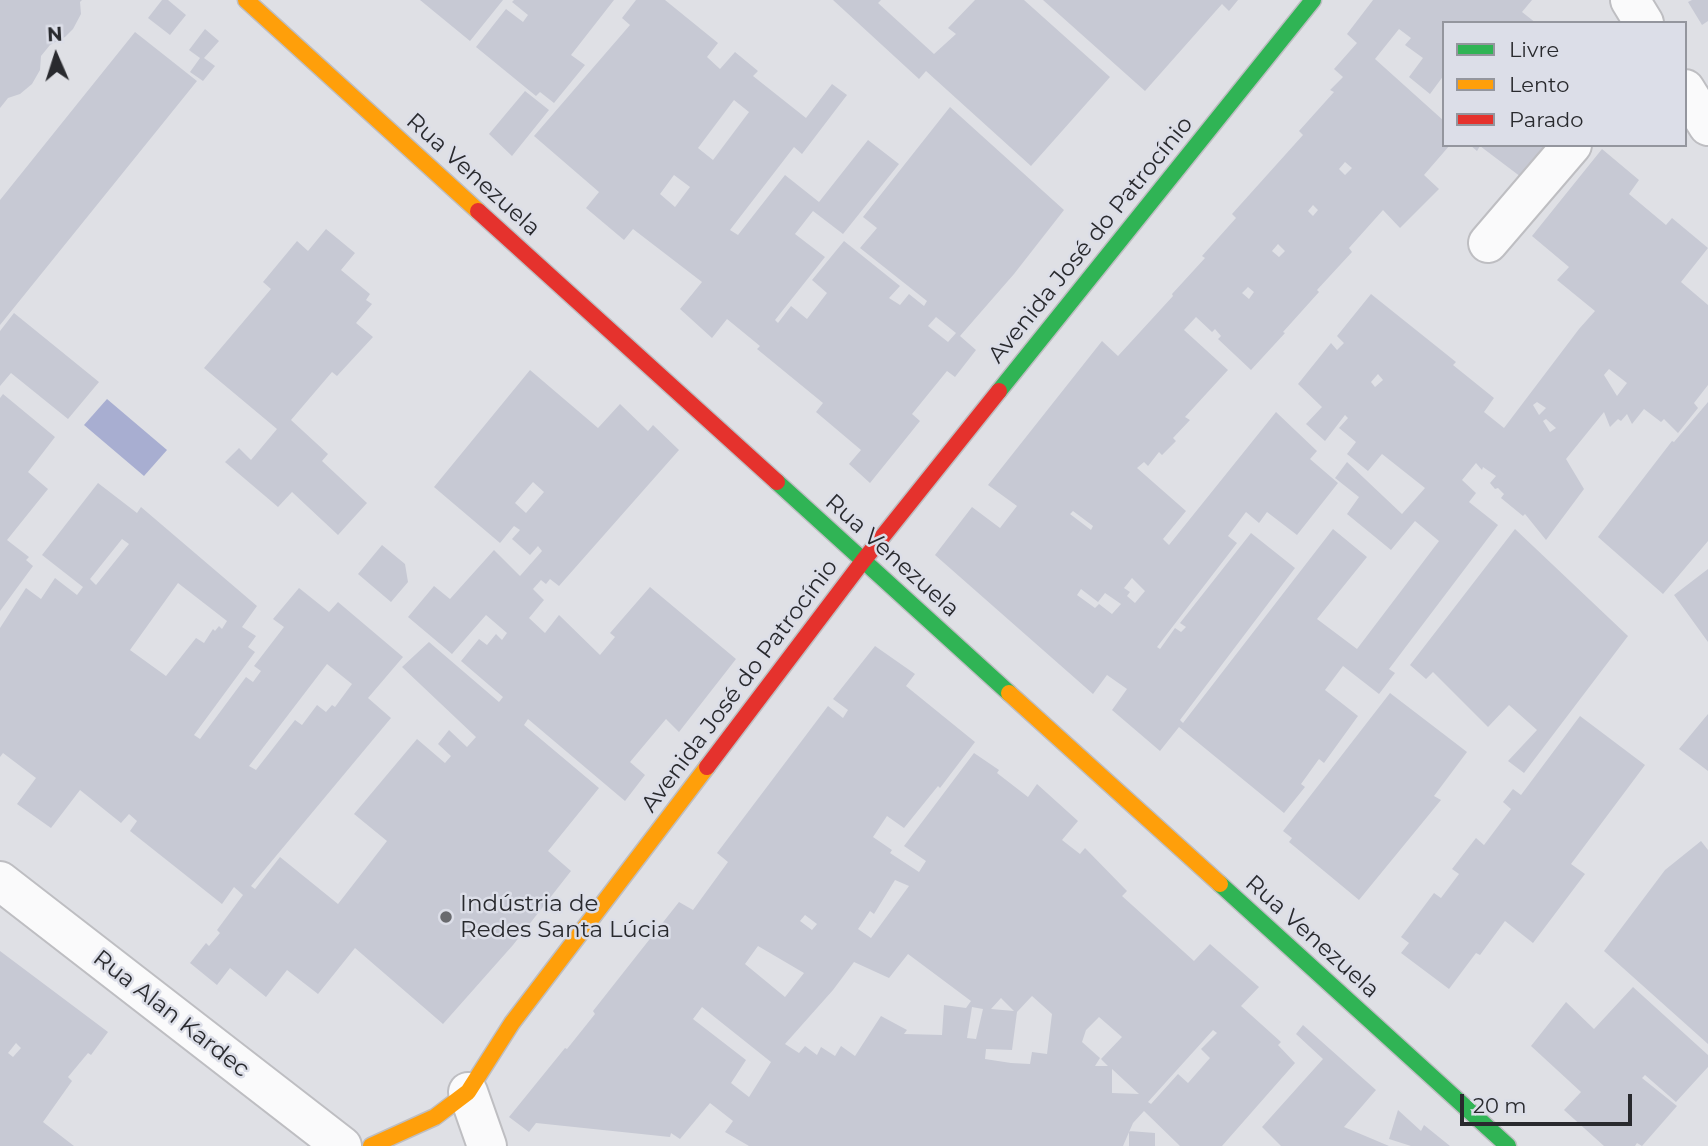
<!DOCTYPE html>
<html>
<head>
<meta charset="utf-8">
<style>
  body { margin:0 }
  #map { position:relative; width:1708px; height:1146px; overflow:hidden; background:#dfe0e5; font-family:Montserrat,sans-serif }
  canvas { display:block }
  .legend { position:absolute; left:1442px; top:21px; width:245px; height:126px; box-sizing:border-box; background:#dcdee8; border:2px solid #94969e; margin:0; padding:9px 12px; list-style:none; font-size:21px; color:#292a2e }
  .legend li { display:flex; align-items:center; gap:14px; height:35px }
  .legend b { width:35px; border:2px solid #94969e }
  .north { position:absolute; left:21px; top:21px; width:70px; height:70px; -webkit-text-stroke:5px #dcdee8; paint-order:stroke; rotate:357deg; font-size:19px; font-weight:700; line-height:28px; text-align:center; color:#292a2e }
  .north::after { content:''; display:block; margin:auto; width:24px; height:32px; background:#292a2e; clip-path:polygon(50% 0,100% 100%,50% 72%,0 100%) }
  .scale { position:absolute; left:1460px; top:1094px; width:172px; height:32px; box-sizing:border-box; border:4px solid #292a2e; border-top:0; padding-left:9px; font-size:21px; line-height:24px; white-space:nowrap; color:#292a2e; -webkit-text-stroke:5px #dcdee8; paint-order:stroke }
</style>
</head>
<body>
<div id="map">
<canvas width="1708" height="1146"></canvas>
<ul class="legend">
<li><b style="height:9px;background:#30b455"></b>Livre</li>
<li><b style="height:9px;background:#ff9f0a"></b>Lento</li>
<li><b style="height:9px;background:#e5322d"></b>Parado</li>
</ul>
<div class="north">N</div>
<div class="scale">20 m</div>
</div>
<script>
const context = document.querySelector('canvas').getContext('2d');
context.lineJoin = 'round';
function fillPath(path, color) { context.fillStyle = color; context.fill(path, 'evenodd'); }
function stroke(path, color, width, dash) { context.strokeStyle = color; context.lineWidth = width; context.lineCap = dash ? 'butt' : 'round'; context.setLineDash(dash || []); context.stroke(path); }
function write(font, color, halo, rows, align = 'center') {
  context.font = font + ' Montserrat,sans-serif'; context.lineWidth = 5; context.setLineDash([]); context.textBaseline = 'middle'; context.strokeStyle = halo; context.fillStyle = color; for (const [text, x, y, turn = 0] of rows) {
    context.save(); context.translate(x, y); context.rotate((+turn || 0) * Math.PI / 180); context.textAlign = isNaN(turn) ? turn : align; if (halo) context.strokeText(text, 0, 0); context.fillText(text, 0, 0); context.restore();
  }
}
fillPath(new Path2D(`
  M107 399 167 450 144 476 84 425Z`), '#a8aed1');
fillPath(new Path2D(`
  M0 0H82L80 2 81 14 73 29 65 37 50 45 41 56 40 70 32 84 20 94 8 98 0 108Z
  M162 0H168L186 15 170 35 148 18Z
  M420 0H503L470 41Z
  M514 0H614L571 55 585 65 554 103 540 92 536 96 476 47 506 9 523 22 528 15 512 2Z
  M636 0H665L718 43 707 57 720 69 735 52 758 71 753 76 806 118 832 84 847 95 802 154 794 147 730 230 738 235 785 175 819 202 868 140 899 164 843 234 813 211 795 234 825 257 775 320 778 323 791 306 807 319 827 293 812 280 844 241 900 286 889 298 900 305 909 294 924 306 927 301 860 248 877 228 863 217 950 107 1064 210 1014 274 960 336 976 350 955 377 947 371 912 414 920 421 870 483 849 464 861 450 816 412 823 403 757 349 760 346 727 319 712 338 680 309 702 282 633 229 624 240 586 208 599 192 534 136 630 25 622 18ZM734 100 749 112 713 160 698 148ZM674 175 690 187 675 207 660 194ZM936 317 956 333 948 342 928 326Z
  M833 0H881L878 3 934 54 956 34 948 28 975 0H1024L1110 77 1031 166 926 71 919 79Z
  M1043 0H1238L1229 11 1222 4 1145 91Z
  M1373 0H1532L1522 12 1536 23H1444V75L1430 94 1409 77 1423 58 1405 45 1411 38 1399 29 1375 59 1444 121V145H1450L1424 175 1439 189 1400 228 1383 210 1349 248 1352 252 1317 290 1319 292 1283 332 1285 333 1251 370 1218 339 1221 336 1215 329 1212 332 1196 317 1184 330 1228 370 1185 417 1190 420 1173 438 1176 441 1162 455 1159 452 1148 466 1144 462 1137 468 1186 511 1163 539 1169 545 1276 412 1317 451 1310 459 1338 483 1297 535 1267 512 1259 523 1246 512 1228 536 1237 543 1157 647 1160 649 1175 628 1181 632 1186 627 1180 623 1251 533 1295 568 1180 720 1183 723 1333 529 1367 557 1317 619 1357 649 1439 541 1415 521 1391 550 1347 514 1359 497 1335 478 1347 462 1402 514 1425 488 1382 454 1368 471 1347 454 1356 442 1339 428 1348 418 1345 415 1325 441 1306 424 1322 407 1298 384 1331 343 1337 350 1344 343 1337 336 1371 294 1456 362 1453 365 1494 398 1484 412 1504 428 1579 329 1595 311 1557 280 1569 267 1532 236 1602 149 1639 180 1629 194 1666 225 1672 218 1708 248 1681 282 1708 305V385L1694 403 1698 408 1678 433 1664 419 1661 422 1644 409 1632 424 1627 414 1621 421 1618 419 1610 427 1604 412 1566 459 1584 489 1546 540 1525 514 1523 516 1501 498 1504 494 1498 488 1495 489 1490 483 1496 476 1483 467 1482 470 1476 463 1462 480 1476 493 1469 502 1498 525 1389 669 1395 673 1379 694 1343 666 1325 690 1358 716 1324 763 1319 759 1301 784 1305 787 1284 813 1179 727 1160 751 1112 710 1127 689 1107 675 1093 694 935 555 972 507 1000 528 1017 506 988 485 1102 341 1118 356 1173 296 1172 294 1205 258 1202 256 1236 218 1232 214 1303 135 1299 131 1334 92 1330 90 1343 77 1334 69 1357 43 1347 34ZM1345 162 1352 168 1345 175 1339 169ZM1313 205 1318 210 1313 216 1308 211ZM1278 244 1285 251 1279 257 1272 251ZM1248 287 1254 292 1249 299 1242 293ZM1609 369 1627 383 1617 396 1604 375ZM1378 374 1383 380 1375 387 1371 382ZM1537 402 1546 408 1539 415 1533 405ZM1546 419 1556 428 1550 432 1543 421ZM1073 511 1093 526 1091 530 1070 514ZM1132 578 1145 591 1135 603 1127 596 1130 592 1124 588ZM1081 589 1098 602 1105 593 1121 604 1112 614 1099 604 1095 608 1077 595Z
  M1692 0H1708V21L1702 25 1688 2Z
  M205 29 219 41 204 58 215 66 203 81 190 72 200 58 189 50Z
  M135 32 197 81 0 325V200Z
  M525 91 549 110 512 156 489 134Z
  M1470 145H1545L1521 177 1480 146 1477 151Z
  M326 229 355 253 341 270 370 294 366 300 372 304 356 323 373 337 337 376 332 372 291 420 328 454 322 461 367 503 338 535 292 492 278 507 225 462 239 448 251 460 277 429 204 368 271 289 263 282 297 241 308 251Z
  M14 313 99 382 68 419 11 373 0 386V331Z
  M530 370 598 428 620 404 648 431 653 425 679 450 559 586 550 579 546 584 541 580 533 589 544 600 529 618 545 633 559 615 600 655 615 637 610 633 650 587 736 659 679 732 666 719 630 762 645 775 625 801 528 719 524 725 599 788 548 851 571 871 513 945 443 1024 355 948 318 994 287 970 266 997 230 968 217 985 190 963 206 943 209 946 220 933 217 930 243 895 234 887 222 904 130 831 137 821 129 814 121 823 80 790 51 828 17 804 36 778 3 753 0 757V628L26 588 41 599 55 578 77 595 83 587 42 555 98 483 137 513 141 507 257 606 242 627 256 636 248 647 255 652 194 735 200 739 246 677 253 682 261 671 254 666 284 627 273 619 299 588 329 612 338 602 403 657 368 698 391 718 251 886 255 889 280 857 338 904 387 841 354 814 417 739 445 763 451 756 438 744 449 730 467 747 476 737 402 667 429 642 499 702 503 697 461 661 479 639 487 645 496 634 502 640 507 633 486 615 452 654 408 617 434 586 450 599 494 550 520 576 542 551 538 546 530 555 512 539 520 530 514 526 500 543 434 487ZM533 482 544 492 526 513 515 503ZM122 539 129 544 96 585 90 579ZM178 583 227 621 222 629 219 626 215 631 213 629 204 643 196 638 166 676 130 650ZM327 664 352 684 335 707 332 705 326 712 317 705 302 725 295 720 256 770 249 766Z
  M3 394 55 437 28 472 48 489 7 540 29 557 26 560 33 566 0 611V398Z
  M1708 402V541L1663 594 1598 537 1672 441 1674 442Z
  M1515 529 1628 636 1524 773 1508 761 1537 730 1509 705 1488 727 1433 672 1426 679 1410 665Z
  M382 545 405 564 408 582 391 602 358 574Z
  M1708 569V642L1674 595Z
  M875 646 915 674 906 686 975 742 940 788 938 786 904 828 887 816 873 837 892 850 890 853 919 872 926 861 904 846 974 753 999 770 997 773 1028 797 1037 784 1078 821 1062 840 1080 854 1085 848 1127 891 1122 896 1194 961 1210 944 1259 987 1241 1006 1281 1042 1278 1045 1295 1063 1222 1146H1180L1144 1111 1133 1123 1123 1146H749L725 1132 733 1121 710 1103 680 1139 671 1133 670 1137 536 1123 529 1132 509 1117 565 1048 567 1049 595 1014 593 1011 679 902 693 910 728 862 717 853 828 706 843 718 848 710 833 699ZM895 880 909 886 871 938 858 929 870 911 874 914ZM805 915 817 924 812 930 800 921ZM758 946 804 973 785 997 745 964ZM908 954 971 1001 966 1008 944 1005 942 1035 904 1034 907 1030 881 1016 855 1056 841 1046 835 1056 821 1047 817 1055 805 1046 799 1053 785 1044 833 990 854 962 889 978ZM1032 996 1052 1014 1047 1054 1032 1052 1030 1064 1011 1063 985 1059 986 1049 1012 1050 1017 1012ZM1001 998 1014 1011 991 1009ZM702 1007 771 1062 749 1097 731 1083 746 1060 693 1019ZM972 1007 983 1009 976 1039 967 1038ZM1099 1017 1122 1037 1101 1059 1108 1066H1095L1100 1058 1082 1042 1086 1030ZM1213 1030 1217 1033 1201 1049 1210 1058 1188 1083 1178 1074 1151 1104 1148 1102ZM1112 1069 1139 1094 1112 1093Z
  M1390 693 1467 752 1434 796 1441 800 1359 900 1289 842 1292 838 1283 831Z
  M1708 714V771L1679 749Z
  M1580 716 1645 765 1571 864 1585 874 1533 943 1505 921 1480 955 1476 953 1449 989 1401 953 1409 943 1401 937 1434 893 1441 898 1459 874 1452 869 1476 838 1484 845 1511 809 1503 802 1513 789 1521 795Z
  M1701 841 1708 850V1044L1604 951 1665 870Z
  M0 951 108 1032 91 1055 88 1053 68 1077 72 1081 43 1122 74 1146H0ZM16 1043 21 1048 13 1057 8 1053Z
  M1633 987 1708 1055V1067L1676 1102 1645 1075 1642 1078 1677 1106 1642 1146 1637 1143 1635 1146H1604L1564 1110 1581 1092 1531 1046 1566 1002 1594 1029Z
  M1303 1025 1376 1090 1344 1127 1389 1146H1281L1262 1127 1323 1059 1296 1034Z
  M1398 1110 1421 1131 1424 1125 1450 1146H1411L1389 1139Z
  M1129 1131 1155 1133V1146H1129Z`), '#c7c9d4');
const street = new Path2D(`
  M1630 0 1644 23
  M1685 89 1708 126
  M1488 243 1572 145
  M0 881 342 1146
  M468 1092 487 1146`);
const fast = new Path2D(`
  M999 391 1313 0
  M777 482 1009 693
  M1220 884 1508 1146`);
const slow = new Path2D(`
  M246 0 478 211
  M1009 693 1220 884
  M371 1146 435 1117 468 1092 512 1023 707 767`);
const jam = new Path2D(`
  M478 211 777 482
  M707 767 863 561 999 391`);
stroke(street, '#bebec2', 42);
stroke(fast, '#bebec2', 19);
stroke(slow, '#bebec2', 19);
stroke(jam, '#bebec2', 19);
stroke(street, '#fafafb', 38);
stroke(fast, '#30b455', 16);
stroke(slow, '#ff9f0a', 16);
stroke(jam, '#e5322d', 16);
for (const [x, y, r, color] of [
  [446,917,7,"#696a6e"]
]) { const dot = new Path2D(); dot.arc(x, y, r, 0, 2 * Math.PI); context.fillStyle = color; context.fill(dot); stroke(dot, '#dcdee8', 2.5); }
write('23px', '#292a2e', '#dcdee8', [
  ["Rua Venezuela",473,175,42],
  ["Avenida José do Patrocínio",1091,240,-51],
  ["Rua Venezuela",892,556,42],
  ["Avenida José do Patrocínio",740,686,-53],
  ["Rua Venezuela",1312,937,42],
  ["Rua Alan Kardec",171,1014,38]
]);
write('23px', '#292a2e', '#dcdee8', [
  ["Indústria de",460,904],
  ["Redes Santa Lúcia",460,930]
], 'left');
</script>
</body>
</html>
